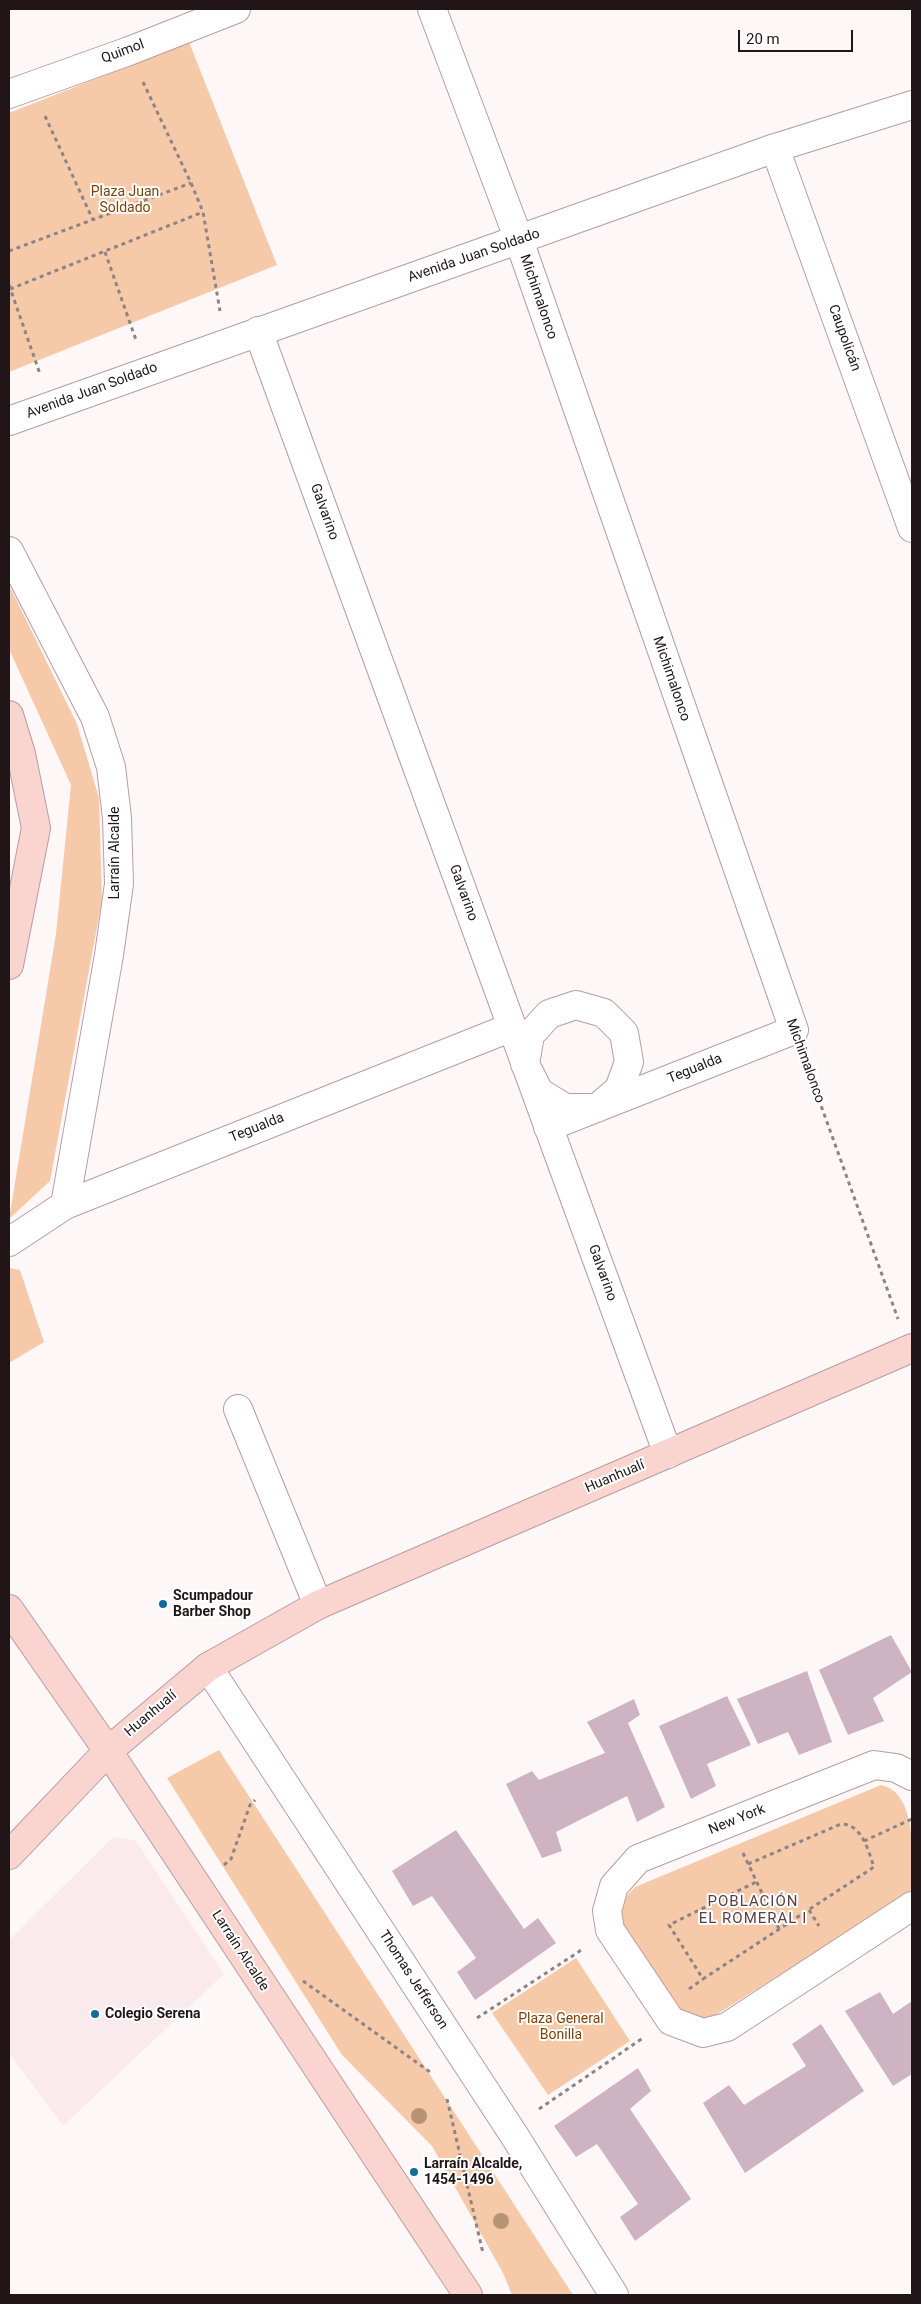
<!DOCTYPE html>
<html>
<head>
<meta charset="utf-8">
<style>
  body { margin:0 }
  #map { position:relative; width:921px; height:2304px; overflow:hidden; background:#fef7f8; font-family:Roboto,sans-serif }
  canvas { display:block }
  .frame { position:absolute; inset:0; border:10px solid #211518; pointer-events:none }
  .scale { position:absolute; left:738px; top:30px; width:115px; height:22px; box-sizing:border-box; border:2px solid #211518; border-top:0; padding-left:6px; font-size:15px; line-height:18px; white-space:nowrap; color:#211518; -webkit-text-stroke:4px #fff; paint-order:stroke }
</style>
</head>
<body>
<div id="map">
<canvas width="921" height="2304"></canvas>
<div class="frame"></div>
<div class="scale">20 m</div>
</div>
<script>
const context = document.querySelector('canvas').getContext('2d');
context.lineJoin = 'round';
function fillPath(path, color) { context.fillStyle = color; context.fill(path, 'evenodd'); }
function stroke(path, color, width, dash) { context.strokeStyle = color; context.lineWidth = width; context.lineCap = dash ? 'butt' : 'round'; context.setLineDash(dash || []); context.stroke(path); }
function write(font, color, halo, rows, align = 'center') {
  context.font = font + ' Roboto,sans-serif'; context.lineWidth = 4; context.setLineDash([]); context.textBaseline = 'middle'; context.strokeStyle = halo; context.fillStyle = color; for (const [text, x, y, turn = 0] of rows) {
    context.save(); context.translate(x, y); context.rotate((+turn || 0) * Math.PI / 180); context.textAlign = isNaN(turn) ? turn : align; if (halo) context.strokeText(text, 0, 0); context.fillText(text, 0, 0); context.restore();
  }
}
fillPath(new Path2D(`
  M113 1837 136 1841 224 1974 63 2126 9 2053V1940Z`), '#fbeaed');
fillPath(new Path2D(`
  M189 42 277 265 9 372V113Z
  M9 585 77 724 99 798 102 900 50 1181 9 1219 56 934 71 785 9 649Z
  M9 1268 20 1270 44 1342 9 1363Z
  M219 1750 573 2295H512L503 2273 432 2146 342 2055 167 1778Z
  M881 1785C919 1793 912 1862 912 1892L706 2021 681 2016 619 1924 626 1897 635 1887Z
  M576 1958 630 2041 548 2095 492 2013Z`), '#f6c9a9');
fillPath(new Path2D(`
  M891 1635 912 1672 873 1698 884 1721 848 1735 819 1670Z
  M807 1671 832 1742 799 1755 788 1732 758 1744 737 1699Z
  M727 1696 751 1745 707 1764 716 1786 691 1799 659 1726Z
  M634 1699 640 1715 628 1723 665 1807 637 1822 627 1796 556 1832 562 1851 542 1858 506 1784 532 1771 539 1780 605 1753 587 1722Z
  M456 1830 524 1929 538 1918 556 1943 475 2000 457 1972 476 1958 432 1896 413 1906 392 1871Z
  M880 1992 893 2014 912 2001V2074L893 2086 845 2011Z
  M821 2024 864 2091 745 2173 703 2103 729 2085 744 2105 806 2066 792 2044Z
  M638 2068 651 2091 630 2109 691 2199 635 2241 620 2217 638 2204 597 2144 576 2157 554 2126Z`), '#ceb3c3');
const street = new Path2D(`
  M432 9 519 240 794 1030 548 1127
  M9 94 129 51 236 9
  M775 148 912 528
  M258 331 668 1454
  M9 421 775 148 912 105
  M9 551 95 717 111 767 117 818 119 884 109 955 65 1205
  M576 1005 604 1013 624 1033 629 1062 619 1089 597 1108H565L539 1092 525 1064 530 1035 549 1014Z
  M9 1242 65 1205 512 1027
  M238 1409 318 1605
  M208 1667 514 2135 614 2295
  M912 1776 896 1768 874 1765 638 1859 614 1886 607 1911 610 1930 671 2021 703 2033 727 2027 912 1906`);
const secondary = new Path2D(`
  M9 715 21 754 36 828 9 965
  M9 1609 108 1751 468 2295
  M9 1855 108 1751 208 1667 318 1605 912 1348`);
stroke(street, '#ba9ba1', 30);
stroke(secondary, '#ba9ba1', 30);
stroke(new Path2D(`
  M143 82 191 183 203 212 220 311
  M45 116 93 220
  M9 251 191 183
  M105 252 136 340
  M9 285 40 374
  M10 289 203 212
  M805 1061 898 1319
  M864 1841 912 1819
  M743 1853 779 1929
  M748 1864 841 1824C862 1824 868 1850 874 1867L703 1979 669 1925 756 1882
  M224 1865 231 1859 250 1805 255 1800
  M809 1910 819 1926
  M303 1981 430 2072
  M689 1989 703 1979
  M477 2018 583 1949
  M447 2099 483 2253
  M539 2109 643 2038`), '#8d8486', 3, [4, 4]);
stroke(street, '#fff', 28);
stroke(secondary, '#fad5cf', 28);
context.fillStyle = '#b89475';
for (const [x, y] of [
  [419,2116],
  [501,2221]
]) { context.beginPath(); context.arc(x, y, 8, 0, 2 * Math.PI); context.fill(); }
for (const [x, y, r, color] of [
  [163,1604,5,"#136b9b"],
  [95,2014,5,"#136b9b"],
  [414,2172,5,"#136b9b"]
]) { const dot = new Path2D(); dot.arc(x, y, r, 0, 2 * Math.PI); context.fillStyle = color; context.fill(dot); stroke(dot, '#fff', 2); }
write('14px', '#211518', '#fff', [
  ["Quimol",123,52,-20],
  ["Avenida Juan Soldado",474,256,-19],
  ["Michimalonco",538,297,71],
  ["Caupolicán",844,338,70],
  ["Avenida Juan Soldado",92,391,-20],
  ["Galvarino",324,512,70],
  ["Michimalonco",671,679,71],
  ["Larraín Alcalde",115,853,-90],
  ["Galvarino",463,893,70],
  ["Michimalonco",805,1061,70],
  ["Tegualda",695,1069,-22],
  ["Tegualda",257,1128,-22],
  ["Galvarino",602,1273,70],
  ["Huanhualí",615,1477,-23],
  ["Huanhualí",151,1714,-40],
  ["New York",737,1820,-22],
  ["Larraín Alcalde",240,1951,57],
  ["Thomas Jefferson",413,1980,57]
]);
write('14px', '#7e430a', '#fff', [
  ["Plaza Juan",125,192],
  ["Soldado",125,208],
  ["Plaza General",561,2019],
  ["Bonilla",561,2035]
]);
write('bold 14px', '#211518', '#fff', [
  ["Scumpadour",173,1596],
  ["Barber Shop",173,1612],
  ["Colegio Serena",105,2014],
  ["Larraín Alcalde,",424,2164],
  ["1454-1496",424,2180]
], 'left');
context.letterSpacing = '1px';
write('15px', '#5a3f44', '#fff', [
  ["POBLACIÓN",753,1902],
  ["EL ROMERAL I",753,1919]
]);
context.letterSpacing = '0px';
</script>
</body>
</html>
